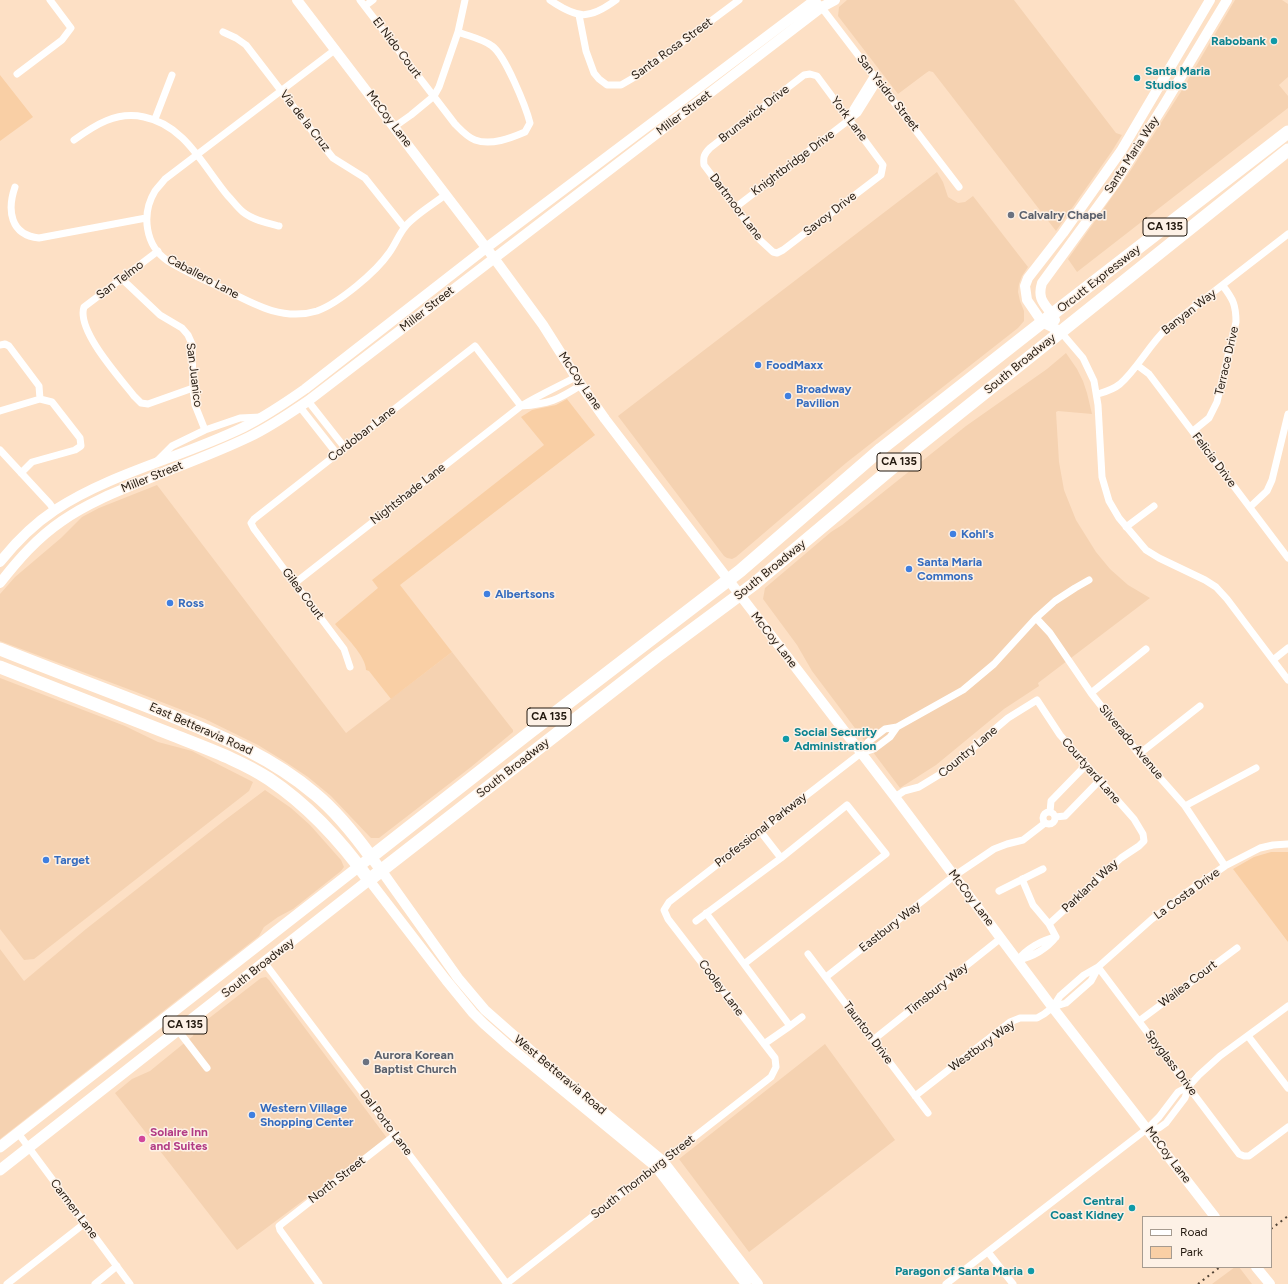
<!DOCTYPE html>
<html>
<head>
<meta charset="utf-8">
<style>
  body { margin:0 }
  #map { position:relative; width:1288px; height:1284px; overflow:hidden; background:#fde0c5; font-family:Figtree,sans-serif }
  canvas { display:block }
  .legend { position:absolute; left:1142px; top:1216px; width:130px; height:52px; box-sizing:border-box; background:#fdf1e6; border:1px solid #a69b90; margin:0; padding:5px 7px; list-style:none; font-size:12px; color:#23190f }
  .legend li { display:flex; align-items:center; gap:8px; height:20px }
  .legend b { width:20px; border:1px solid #a69b90 }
</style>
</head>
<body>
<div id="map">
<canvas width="1288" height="1284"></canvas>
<ul class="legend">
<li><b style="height:5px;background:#fff"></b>Road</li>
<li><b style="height:11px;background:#f9cfa5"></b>Park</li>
</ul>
</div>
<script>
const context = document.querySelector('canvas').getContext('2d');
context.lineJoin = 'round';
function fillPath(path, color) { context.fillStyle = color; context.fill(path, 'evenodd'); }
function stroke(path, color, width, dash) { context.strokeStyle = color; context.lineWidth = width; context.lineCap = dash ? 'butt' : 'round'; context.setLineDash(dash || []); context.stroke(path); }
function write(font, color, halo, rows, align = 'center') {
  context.font = font + ' Figtree,sans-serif'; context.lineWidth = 3; context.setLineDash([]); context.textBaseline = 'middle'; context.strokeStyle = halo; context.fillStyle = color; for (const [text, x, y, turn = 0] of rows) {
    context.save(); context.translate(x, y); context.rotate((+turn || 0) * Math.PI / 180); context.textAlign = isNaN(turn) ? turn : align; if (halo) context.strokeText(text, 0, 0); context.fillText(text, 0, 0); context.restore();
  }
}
fillPath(new Path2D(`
  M847 0H1014L1116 133 1122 135 1112 151 1056 231 933 72 929 71 926 73 898 94 838 16 839 7Z
  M1235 0H1282L1288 4V77L1279 85 1288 96V108L1077 272 1068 259 1129 173 1182 90Z
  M937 172 943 182 948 197 958 203 965 202 973 196 1028 267 1022 276 1019 284 1018 292 1020 301 1024 311V321L1018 328 846 463 736 557 732 559 727 558 724 556 618 416Z
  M1066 353 1077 369 1083 381 1087 393 1092 414 1058 411 1056 412 1059 462 1064 490 1076 520 1096 552 1110 569 1128 585 1150 598 1038 683 1039 686 1004 709 936 765 900 788 812 671 797 645 763 599 765 588 831 532 842 525 966 426 1047 369Z
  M157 485 346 733 452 652 513 730V732L471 767 379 838H371L369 836 331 796 308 777 284 761 258 745 205 719 136 692 0 641V594L15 577 61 538 82 517 99 508Z
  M0 678 125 726 158 742 192 751 253 782 249 791 34 959 24 960 0 929Z
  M265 790 291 808 310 825 341 860 344 867 341 871 293 909 278 917 264 927 259 936 0 1139V949L24 981 86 929 225 820Z
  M266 977 269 980 387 1138 237 1250 115 1093 132 1079 150 1071 193 1036 195 1029 261 978Z
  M825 1044 895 1140 749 1252 679 1159Z
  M1235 1267H1239L1252 1284H1212Z`), '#f5d2b1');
fillPath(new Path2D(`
  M0 75 33 117 0 141Z
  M567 399 595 435 400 585 452 652 391 699 369 671 366 670C366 656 344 635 335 624L378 588 372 580 544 445 521 417 532 410 556 405Z
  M1271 852H1288V942L1233 869 1254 857Z`), '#f9cfa5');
stroke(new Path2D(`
  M360 0 455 124C461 130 467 137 475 140 491 146 511 138 525 132L530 123C526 107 505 55 492 46 483 39 468 36 458 32
  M550 0C578 19 589 20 616 0
  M816 0 959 187
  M365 6 373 0
  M579 15 586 51 594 73 599 79 607 85H621L640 74 739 0
  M223 32 236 38 246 45 329 153 333 158 365 178 404 227
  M336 49 165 179C162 183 158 187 155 191 141 214 145 246 168 261 184 271 202 279 220 287 250 302 281 322 317 311 339 303 376 272 389 253 395 245 399 234 405 227 412 217 435 203 445 195
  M17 74 62 40 71 28 50 0
  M810 74 817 76 883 165 881 175 783 250 777 253 773 252 760 240 704 165C703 157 704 154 710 148L804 75Z
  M155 119 172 75
  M850 119 853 109 874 75
  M394 127 411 115 434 96 439 87 458 32 465 0
  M74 140C95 125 116 111 144 117 185 125 203 166 228 196 233 201 237 207 243 212 253 220 267 223 279 226
  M15 187C7 210 10 235 39 238L146 218
  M736 207 858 113 878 81
  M158 251 84 307C76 330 120 378 134 396L141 403 148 404 193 388
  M122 279 160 315 182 328 188 335 192 344 193 388 195 405 205 430
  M1060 331 1083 358 1094 381 1098 405 1102 477 1109 501 1119 518 1146 550 1159 558 1205 580 1216 587 1227 599 1288 680
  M0 345 5 344 9 346 39 386 40 399 52 402 80 438 81 446 75 450 32 462 21 473
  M1137 365 1149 374 1288 558
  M1098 394C1105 392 1114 389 1120 384 1138 368 1149 345 1167 328L1288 234
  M308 401 345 448
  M521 406C549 404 558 400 581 385
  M300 407 337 454
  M0 411 40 399
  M1193 431 1209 418 1217 402 1236 322C1236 305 1233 299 1223 286
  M0 450 50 504 54 510
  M157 461 172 446 205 430 240 418 261 417
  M1250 507 1267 491 1272 480 1288 414
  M1126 527 1154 506
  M295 583 521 406C539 395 557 387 576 377
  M1036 618 1050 633 1091 693 1139 754 1185 806 1225 866
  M1273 660 1288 648
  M350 667 344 649 254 529 251 523 254 519 475 346 521 406
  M1091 693 1146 649
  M861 753 874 749 890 737 897 727
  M1139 754 1200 706
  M895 797 904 791 919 787 947 770 1008 718 1037 700 1060 735 1134 819 1143 834 1144 841 1139 846 1121 858 1049 924 1056 937
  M1185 806 1256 768
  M1043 818a6 6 0 1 1 12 0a6 6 0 1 1-12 0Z
  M1050 812 1051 801 1086 765
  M1055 817 1065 816 1100 780
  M1022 879 1033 905 1049 924
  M999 891 1043 869
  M706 913 790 1026 764 1044
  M696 921 781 858 760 831
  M808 954 928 1113
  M1018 960C1026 949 1042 940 1056 937
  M1018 960C1032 957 1047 949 1056 937
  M264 962 507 1284
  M744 964 886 854 847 805 781 858
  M1098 967 1239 1154 1244 1156H1249L1288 1127
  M826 977 954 876 994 849 1007 844 1023 840 1045 823
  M1053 1007 1066 1003 1091 981 1098 968
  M167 1016 207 1068
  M1139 1021 1237 948
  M790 1026 802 1017
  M1248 1036 1288 1088
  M873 1040 1001 938
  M915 1096 1010 1022 1020 1018H1037L1044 1014 1053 1007 1060 996 1084 975 1098 967 1152 919 1186 893 1225 866 1260 848 1273 845 1288 844
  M1148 1128H1159L1166 1123 1185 1098 1189 1086 1199 1075 1220 1056 1288 1006
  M18 1133 130 1284
  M988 1252 1013 1284
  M7 1284 85 1223
  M95 1284 117 1266
  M319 1284 280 1230 279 1226 395 1135
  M506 1284 771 1077 776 1067 775 1058 668 919 664 910 669 902 861 753 868 742 885 729 897 727 963 690 994 664 1036 618 1055 601 1075 588 1089 580
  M946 1284 1148 1128 1159 1117 1178 1092 1189 1086`), '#fff', 7);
stroke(new Path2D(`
  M297 0 494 258 543 325 581 385 605 419 895 797 1050 1004 1215 1217
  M1055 320C1048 305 1036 302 1042 283L1115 183 1164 105 1227 0
  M1060 331 1042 322 1027 300 1025 286 1028 278 1063 233 1121 151 1210 0
  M0 562C15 543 34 524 55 510 111 473 183 457 244 427 266 416 285 403 305 389L486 248 815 0
  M0 583C18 560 37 538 62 521 93 499 130 487 165 472 193 461 222 450 249 437 270 427 289 414 308 401L822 7 835 0
  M381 870 458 978 485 1010 552 1069 663 1161 758 1284
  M369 880 446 980 473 1013 484 1024 510 1047 656 1167 746 1284
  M1256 1267 1270 1284`), '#fff', 10);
stroke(new Path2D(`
  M0 1147 371 857 381 870
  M0 1170 369 880`), '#fff', 11);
stroke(new Path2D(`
  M0 649C57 672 115 693 172 716 223 737 273 758 315 794 337 812 355 835 371 857L529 733 740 571 881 449 1059 309 1288 132
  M0 667C58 690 115 712 173 735 205 748 240 760 269 779 309 806 341 841 369 880L657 656 754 584 917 447 1288 150`), '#fff', 13);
stroke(new Path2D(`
  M1271 1229 1288 1216
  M1198 1284 1220 1267`), '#534537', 2, [2, 4]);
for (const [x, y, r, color] of [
  [1274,41,4,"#0f9aa8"],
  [1137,78,4,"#0f9aa8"],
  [1011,215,4,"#6b7280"],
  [758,365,4,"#3f7fe0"],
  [788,396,4,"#3f7fe0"],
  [953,534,4,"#3f7fe0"],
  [909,569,4,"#3f7fe0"],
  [487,594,4,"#3f7fe0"],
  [170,603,4,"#3f7fe0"],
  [786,739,4,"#0f9aa8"],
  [46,860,4,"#3f7fe0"],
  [366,1062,4,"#6b7280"],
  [252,1115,4,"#3f7fe0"],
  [142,1139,4,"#d1479c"],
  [1132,1208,4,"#0f9aa8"],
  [1031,1271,4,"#0f9aa8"]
]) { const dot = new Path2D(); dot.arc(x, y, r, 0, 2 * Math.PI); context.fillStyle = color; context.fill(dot); stroke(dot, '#fdf1e6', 1.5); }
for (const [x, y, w] of [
  [1165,227,44],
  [899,462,44],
  [549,717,44],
  [185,1025,44]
]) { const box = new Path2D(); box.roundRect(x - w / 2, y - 9, w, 18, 3); context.fillStyle = '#fdf1e6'; context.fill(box); stroke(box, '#23190f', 1); }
write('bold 11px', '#23190f', null, [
  ["CA 135",1165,227],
  ["CA 135",899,462],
  ["CA 135",549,717],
  ["CA 135",185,1025]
]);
write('bold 12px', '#0d838f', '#fdf1e6', [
  ["Rabobank",1266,41],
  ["Santa Maria",1145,71,"left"],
  ["Studios",1145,85,"left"],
  ["Social Security",794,732,"left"],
  ["Administration",794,746,"left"],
  ["Central",1124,1201],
  ["Coast Kidney",1124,1215],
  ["Paragon of Santa Maria",1023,1271]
], 'right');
write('12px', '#23190f', '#fdf1e6', [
  ["El Nido Court",397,48,53],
  ["Santa Rosa Street",672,49,-36],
  ["San Ysidro Street",888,93,52],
  ["Miller Street",684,113,-37],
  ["Brunswick Drive",754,114,-38],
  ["McCoy Lane",389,119,53],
  ["York Lane",849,119,53],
  ["Via de la Cruz",305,121,52],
  ["Santa Maria Way",1132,155,-57],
  ["Knightbridge Drive",793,163,-37],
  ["Dartmoor Lane",736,207,53],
  ["Savoy Drive",830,214,-38],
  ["Caballero Lane",203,277,28],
  ["Orcutt Expressway",1099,279,-38],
  ["San Telmo",120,280,-37],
  ["Miller Street",427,309,-38],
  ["Banyan Way",1189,312,-38],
  ["Terrace Drive",1227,361,-77],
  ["South Broadway",1020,364,-39],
  ["San Juanico",194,375,83],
  ["McCoy Lane",580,381,56],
  ["Cordoban Lane",362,434,-38],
  ["Felicia Drive",1214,460,53],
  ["Miller Street",152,477,-22],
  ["Nightshade Lane",408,494,-38],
  ["South Broadway",770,570,-39],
  ["Gilea Court",303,594,53],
  ["McCoy Lane",774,640,52],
  ["East Betteravia Road",201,729,24],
  ["Silverado Avenue",1131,742,50],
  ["Country Lane",968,752,-40],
  ["South Broadway",513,768,-38],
  ["Courtyard Lane",1091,771,49],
  ["Professional Parkway",761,830,-38],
  ["Parkland Way",1090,886,-43],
  ["La Costa Drive",1187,894,-36],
  ["McCoy Lane",971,898,53],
  ["Eastbury Way",890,927,-38],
  ["South Broadway",258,968,-38],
  ["Wailea Court",1188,984,-37],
  ["Cooley Lane",721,988,53],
  ["Timsbury Way",937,989,-39],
  ["Taunton Drive",868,1033,53],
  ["Westbury Way",982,1046,-36],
  ["Spyglass Drive",1171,1063,53],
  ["West Betteravia Road",560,1075,40],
  ["Dal Porto Lane",386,1123,53],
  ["McCoy Lane",1168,1155,53],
  ["South Thornburg Street",643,1177,-38],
  ["North Street",337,1180,-38],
  ["Carmen Lane",74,1209,53]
]);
write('bold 12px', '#5b616d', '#fdf1e6', [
  ["Calvalry Chapel",1019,215],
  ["Aurora Korean",374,1055],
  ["Baptist Church",374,1069]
], 'left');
write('bold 12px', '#366cbe', '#fdf1e6', [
  ["FoodMaxx",766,365],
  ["Broadway",796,389],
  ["Pavilion",796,403],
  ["Kohl's",961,534],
  ["Santa Maria",917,562],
  ["Commons",917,576],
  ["Albertsons",495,594],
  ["Ross",178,603],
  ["Target",54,860],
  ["Western Village",260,1108],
  ["Shopping Center",260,1122]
], 'left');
write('bold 12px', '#b23c85', '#fdf1e6', [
  ["Solaire Inn",150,1132],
  ["and Suites",150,1146]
], 'left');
</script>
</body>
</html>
